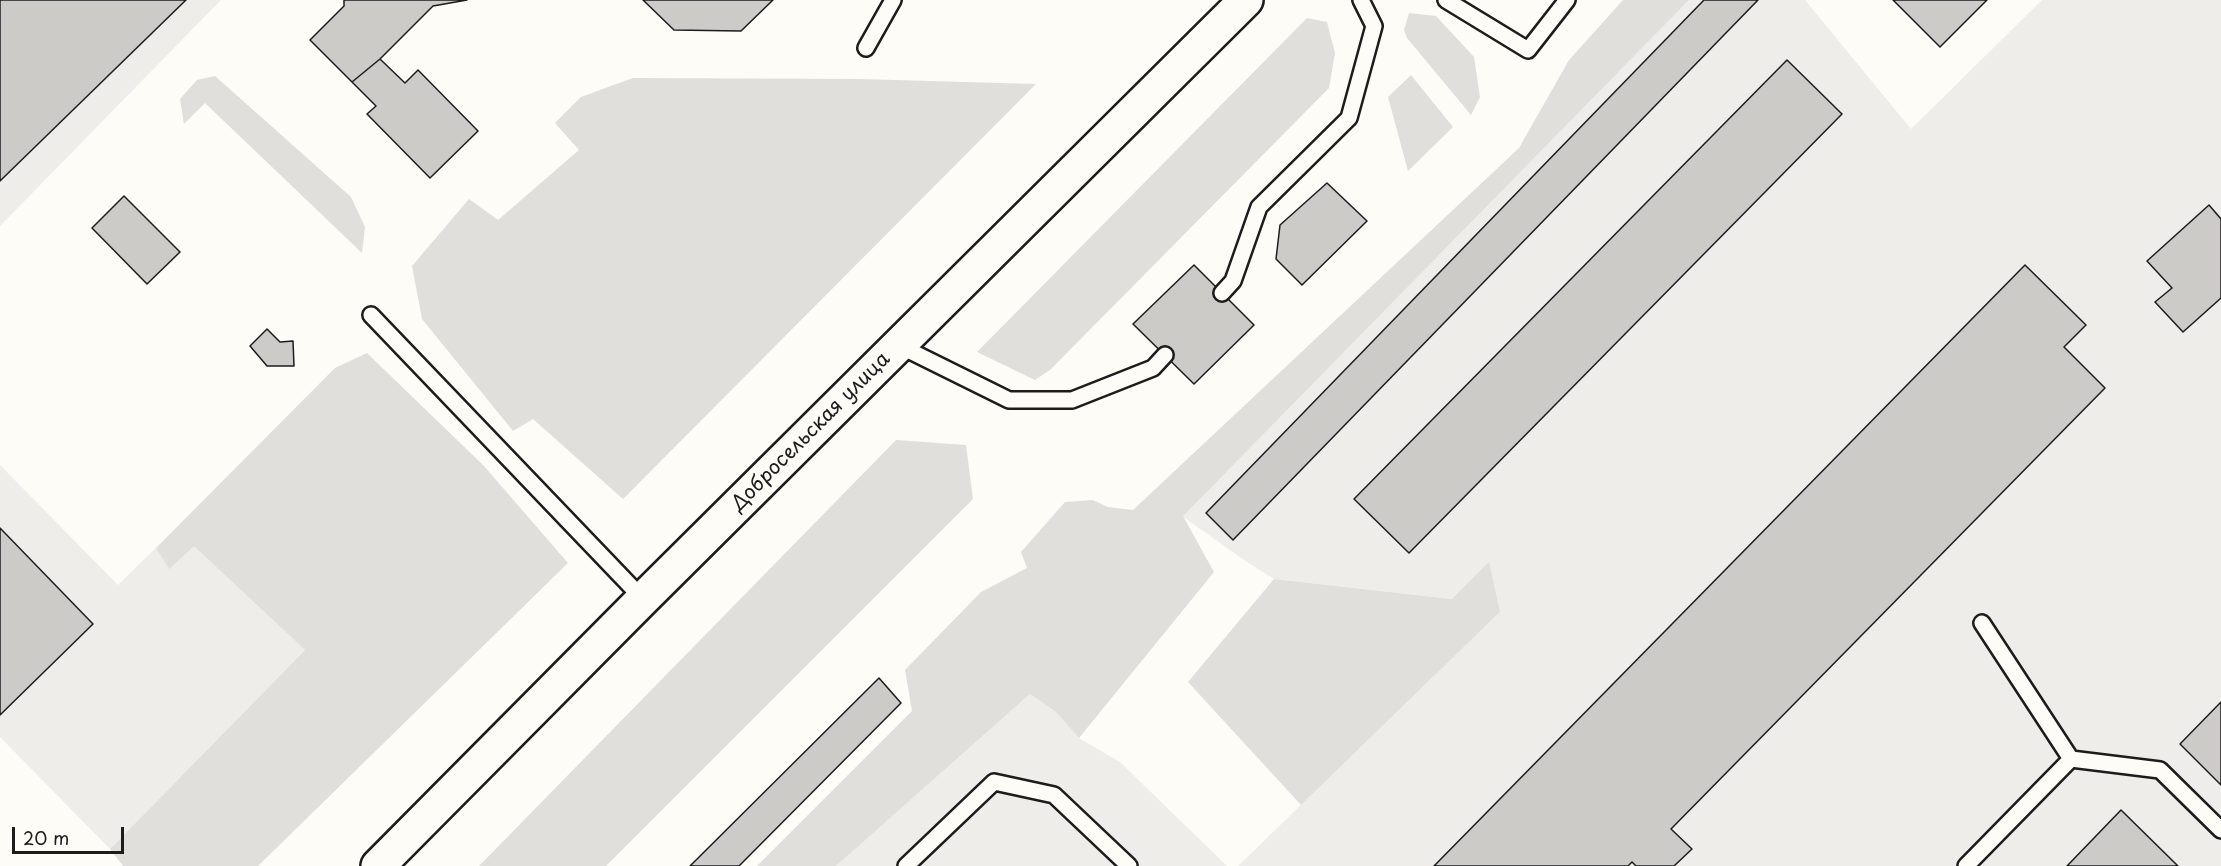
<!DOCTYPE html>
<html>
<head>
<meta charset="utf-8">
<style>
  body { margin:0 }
  #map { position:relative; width:2221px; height:866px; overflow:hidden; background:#fdfcf7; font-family:"Playpen Sans",sans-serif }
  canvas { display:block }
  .scale { position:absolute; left:12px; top:827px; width:112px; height:27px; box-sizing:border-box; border:3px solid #1c1c1c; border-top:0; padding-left:8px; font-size:18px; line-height:21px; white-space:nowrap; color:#1c1c1c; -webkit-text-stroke:4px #fdfcf7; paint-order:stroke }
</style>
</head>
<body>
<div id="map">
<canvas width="2221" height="866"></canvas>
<div class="scale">20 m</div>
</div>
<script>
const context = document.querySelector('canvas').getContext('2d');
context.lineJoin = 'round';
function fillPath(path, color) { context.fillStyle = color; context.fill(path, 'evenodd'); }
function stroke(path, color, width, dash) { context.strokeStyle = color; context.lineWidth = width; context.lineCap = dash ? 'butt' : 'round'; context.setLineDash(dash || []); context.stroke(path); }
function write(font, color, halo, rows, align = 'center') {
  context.font = font + ' "Playpen Sans",sans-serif'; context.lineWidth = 6; context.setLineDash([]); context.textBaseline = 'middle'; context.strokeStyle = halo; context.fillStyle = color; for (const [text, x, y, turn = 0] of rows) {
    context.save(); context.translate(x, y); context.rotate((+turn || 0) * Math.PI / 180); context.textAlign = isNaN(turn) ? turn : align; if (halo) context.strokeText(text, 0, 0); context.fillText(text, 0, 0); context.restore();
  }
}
fillPath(new Path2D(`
  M0 0H221L0 226Z
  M1689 0H1805L1911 129 2042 0H2221V866H1238L1500 612 1452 599 1274 579 1247 562 1182 516Z
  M0 465 118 585 156 548 169 568 194 545 305 650 110 849 0 737Z
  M1030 694 1056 712 1079 738 1120 762 1227 866H836Z`), '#eeede9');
fillPath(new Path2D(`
  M1623 0H1689L1183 516 1214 572 1079 738 1056 712 1030 694 836 866H757L912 711 905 670 981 592 1027 568 1021 552 1065 502 1093 500 1108 507 1133 510 1519 148 1569 60Z
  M1409 13 1436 16 1474 57 1480 97 1471 115 1407 38 1404 30Z
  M1307 18 1327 22 1335 53 1329 88 1050 370 1035 380 977 352Z
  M1411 75 1453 127 1408 171 1388 97Z
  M215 76 351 197 365 227 362 253 205 103 184 124 180 99 197 80Z
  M633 78 860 79 1036 84 623 499 533 419 513 431 422 319 412 266 469 199 498 220 579 150 555 123 581 97Z
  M367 353 484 466 568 563 258 866H123L110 849 305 650 194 546 169 569 156 548 335 368Z
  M896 440 966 445 973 499 606 866H479Z
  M1489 562 1500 612 1301 805 1188 682 1274 579 1452 599Z`), '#e0dfdb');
const building = new Path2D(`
  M0 0H186L0 181Z
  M344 0H467L433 6 380 59 352 82 310 40 344 6Z
  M643 0H773L741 31 674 30Z
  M1704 0H1758L1233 540 1206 513Z
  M1893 0H1987L1940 47Z
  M380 59 405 83 418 70 478 131 430 178 367 114 376 106 352 82Z
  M1787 60 1842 114 1409 553 1354 499Z
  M1327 183 1367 221 1302 285 1276 259 1280 225Z
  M124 196 180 252 147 284 92 228Z
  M2209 205 2221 219V298L2183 332 2155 302 2172 288 2147 261Z
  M1194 265 1254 325 1194 384 1133 324Z
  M2025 265 2086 325 2064 347 2105 388 1671 829 1692 849 1674 866H1636L1632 862 1628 866H1434Z
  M267 329 280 342 293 341 294 366H267L250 346Z
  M0 528 93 624 0 715Z
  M879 678 901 703 739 866H690Z
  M2221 702V785L2180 744Z
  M2121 810 2178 866H2067Z`);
fillPath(building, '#cccbc8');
stroke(building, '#1c1c1c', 1.5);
const service = new Path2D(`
  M1446 0 1528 50 1567 0
  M866 48 893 0
  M1222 293 1233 281 1259 207 1349 118 1374 26 1361 0
  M371 315 643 599
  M898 345 1009 400H1072L1153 368 1165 355
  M2071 759 2160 770 2221 830
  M906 866 994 782 1054 795 1129 866
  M1966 866 2071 759 1982 623`);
const primary = new Path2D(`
  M378 866 643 599 1246 0`);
stroke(service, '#1c1c1c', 20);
stroke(primary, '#1c1c1c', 38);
stroke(service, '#fdfcf7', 15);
stroke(primary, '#fdfcf7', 33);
write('20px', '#1c1c1c', '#fdfcf7', [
  ["Добросельская улица",811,432,-45]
]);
</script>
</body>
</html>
